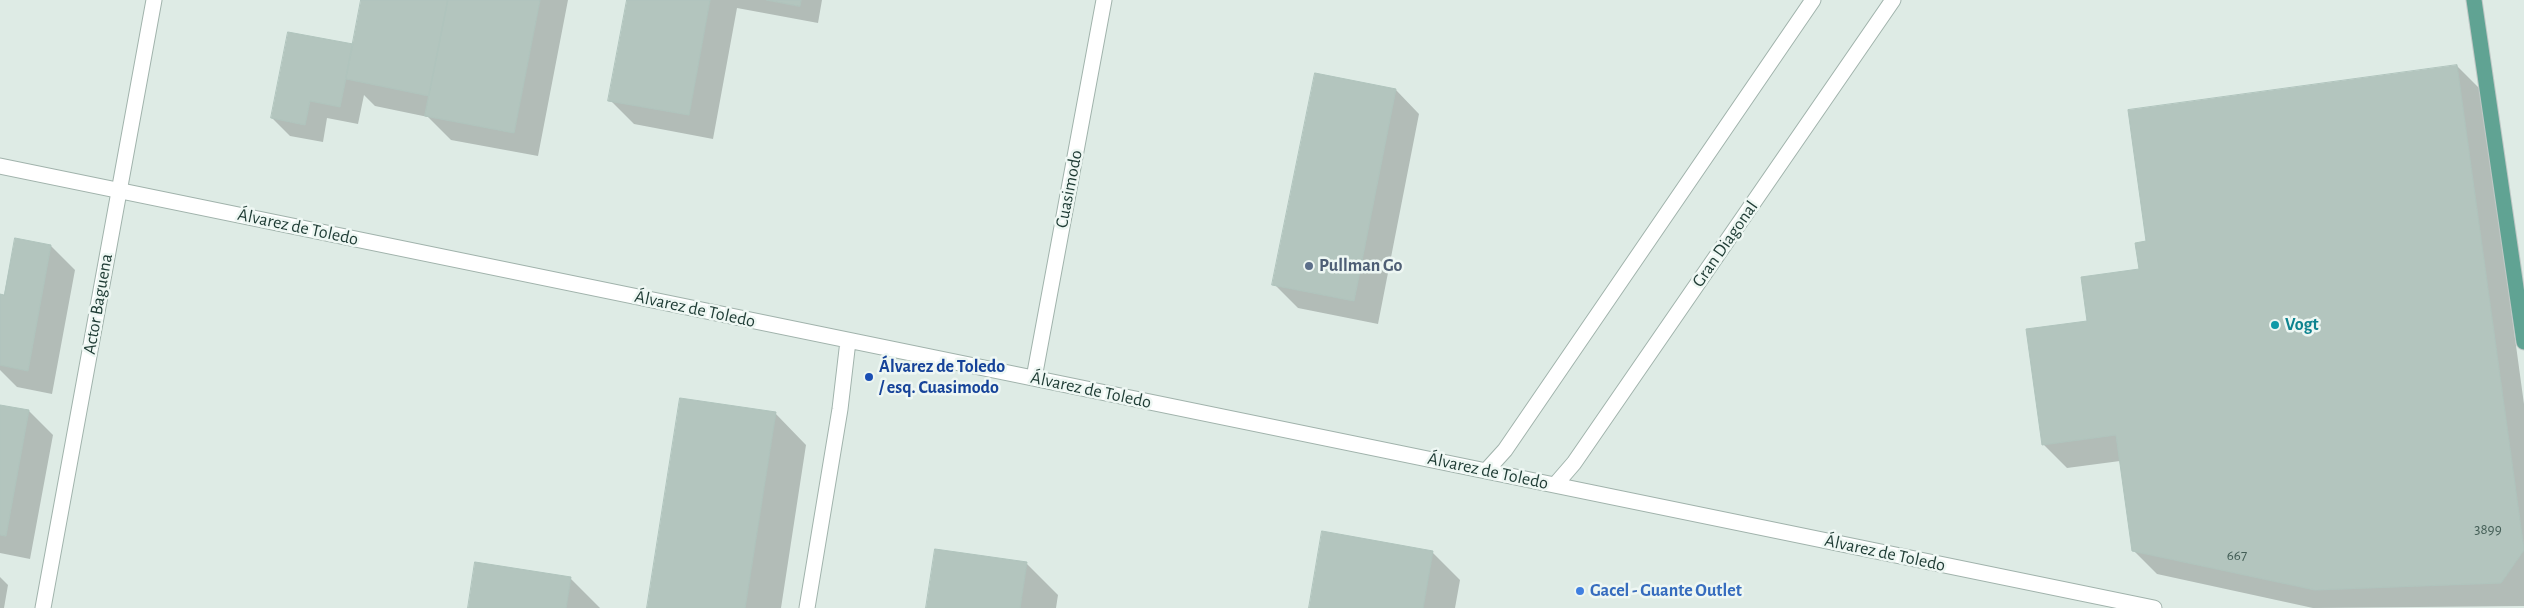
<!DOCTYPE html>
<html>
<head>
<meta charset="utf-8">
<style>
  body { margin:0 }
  canvas { display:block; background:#deebe5 }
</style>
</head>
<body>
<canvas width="2524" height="608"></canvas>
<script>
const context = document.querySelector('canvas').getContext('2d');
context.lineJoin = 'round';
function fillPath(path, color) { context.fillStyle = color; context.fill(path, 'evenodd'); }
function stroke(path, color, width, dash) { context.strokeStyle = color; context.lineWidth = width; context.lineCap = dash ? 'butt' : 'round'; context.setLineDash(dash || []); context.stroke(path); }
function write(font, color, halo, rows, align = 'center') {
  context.font = font + ' "Alegreya Sans",sans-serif'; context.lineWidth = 5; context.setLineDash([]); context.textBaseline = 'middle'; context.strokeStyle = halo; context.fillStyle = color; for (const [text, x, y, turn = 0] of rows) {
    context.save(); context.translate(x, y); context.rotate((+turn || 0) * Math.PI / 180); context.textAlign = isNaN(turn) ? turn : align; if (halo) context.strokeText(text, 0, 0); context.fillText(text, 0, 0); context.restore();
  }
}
fillPath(new Path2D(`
  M362 0H568L538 156 451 140 428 117 375 106 364 95 358 124 327 118 323 142 290 136 272 118 353 46Z
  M628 0H822L818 23 737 8 713 139 634 124 610 100Z
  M2457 66 2481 90 2524 404V606L2313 608 2157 574 2133 550 2120 461 2067 468 2043 444 2088 322 2140 270 2147 242Z
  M1396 90 1419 114 1378 324 1298 308 1274 284Z
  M16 239 51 246 75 270 52 394 17 387 0 370V296L5 297Z
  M0 406 29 411 53 435 30 559 0 553Z
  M775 413 806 445 781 608H649Z
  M1432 552 1460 580 1455 608H1310Z
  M1027 564 1058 595 1056 608H927Z
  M0 577 8 585 4 608H0Z
  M570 578 600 608H470Z`), '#0003');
const building = new Path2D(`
  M361 0H448L429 96 346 79Z
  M448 0H540L514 133 425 116Z
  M627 0H710L689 115 608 101Z
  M767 0H801L800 6Z
  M288 32 353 44 340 107 310 101 305 125 271 118Z
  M2457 65 2524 550 2501 583 2315 590 2132 551 2116 435 2042 445 2026 329 2087 321 2081 277 2139 269 2135 243 2146 241 2128 110Z
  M1315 73 1396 89 1354 301 1272 285Z
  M15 238 51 245 28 371 0 365V294L4 295Z
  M680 398 776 412 745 608H647Z
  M0 405 29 410 6 536 0 535Z
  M1322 531 1433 551 1423 608H1309Z
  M935 549 1027 562 1020 608H926Z
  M475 562 571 577 566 608H468Z`);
fillPath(building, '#b3c5be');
stroke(building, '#b0c4bd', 1);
const minor = new Path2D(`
  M0 166 2154 608
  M1034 378 1104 0
  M1486 471 1505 450 1813 0
  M1555 485 1574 463 1893 0
  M43 608 154 0
  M807 608 840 409 848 341`);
const major = new Path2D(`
  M2474 0 2524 342`);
stroke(minor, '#a1b3ac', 17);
stroke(major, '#c0c8c6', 17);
stroke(minor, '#fff', 15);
stroke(major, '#60a393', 15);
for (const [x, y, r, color] of [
  [1309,266,5,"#5c6f8a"],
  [2275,325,5,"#0f9aa8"],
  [869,377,5,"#1a4fb4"],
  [1580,591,5,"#3f7fe0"]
]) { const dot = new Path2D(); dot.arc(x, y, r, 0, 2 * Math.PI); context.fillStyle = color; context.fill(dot); stroke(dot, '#eef7f3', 2); }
write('15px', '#435e56', null, [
  ["3899",2488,529],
  ["667",2237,555]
]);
write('18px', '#1e3b34', '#eef7f3', [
  ["Cuasimodo",1069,189,-79],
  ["Álvarez de Toledo",298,227,12],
  ["Gran Diagonal",1725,244,-55],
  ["Actor Baguena",98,304,-80],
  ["Álvarez de Toledo",695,309,12],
  ["Álvarez de Toledo",1091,390,12],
  ["Álvarez de Toledo",1488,471,12],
  ["Álvarez de Toledo",1885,553,12]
]);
write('bold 18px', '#4e5e75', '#eef7f3', [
  ["Pullman Go",1319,266]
], 'left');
write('bold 18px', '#0d838f', '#eef7f3', [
  ["Vogt",2285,325]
], 'left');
write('bold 18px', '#164399', '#eef7f3', [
  ["Álvarez de Toledo",879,367],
  ["/ esq. Cuasimodo",879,388]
], 'left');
write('bold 18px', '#366cbe', '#eef7f3', [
  ["Gacel - Guante Outlet",1590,591]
], 'left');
</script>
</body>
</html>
